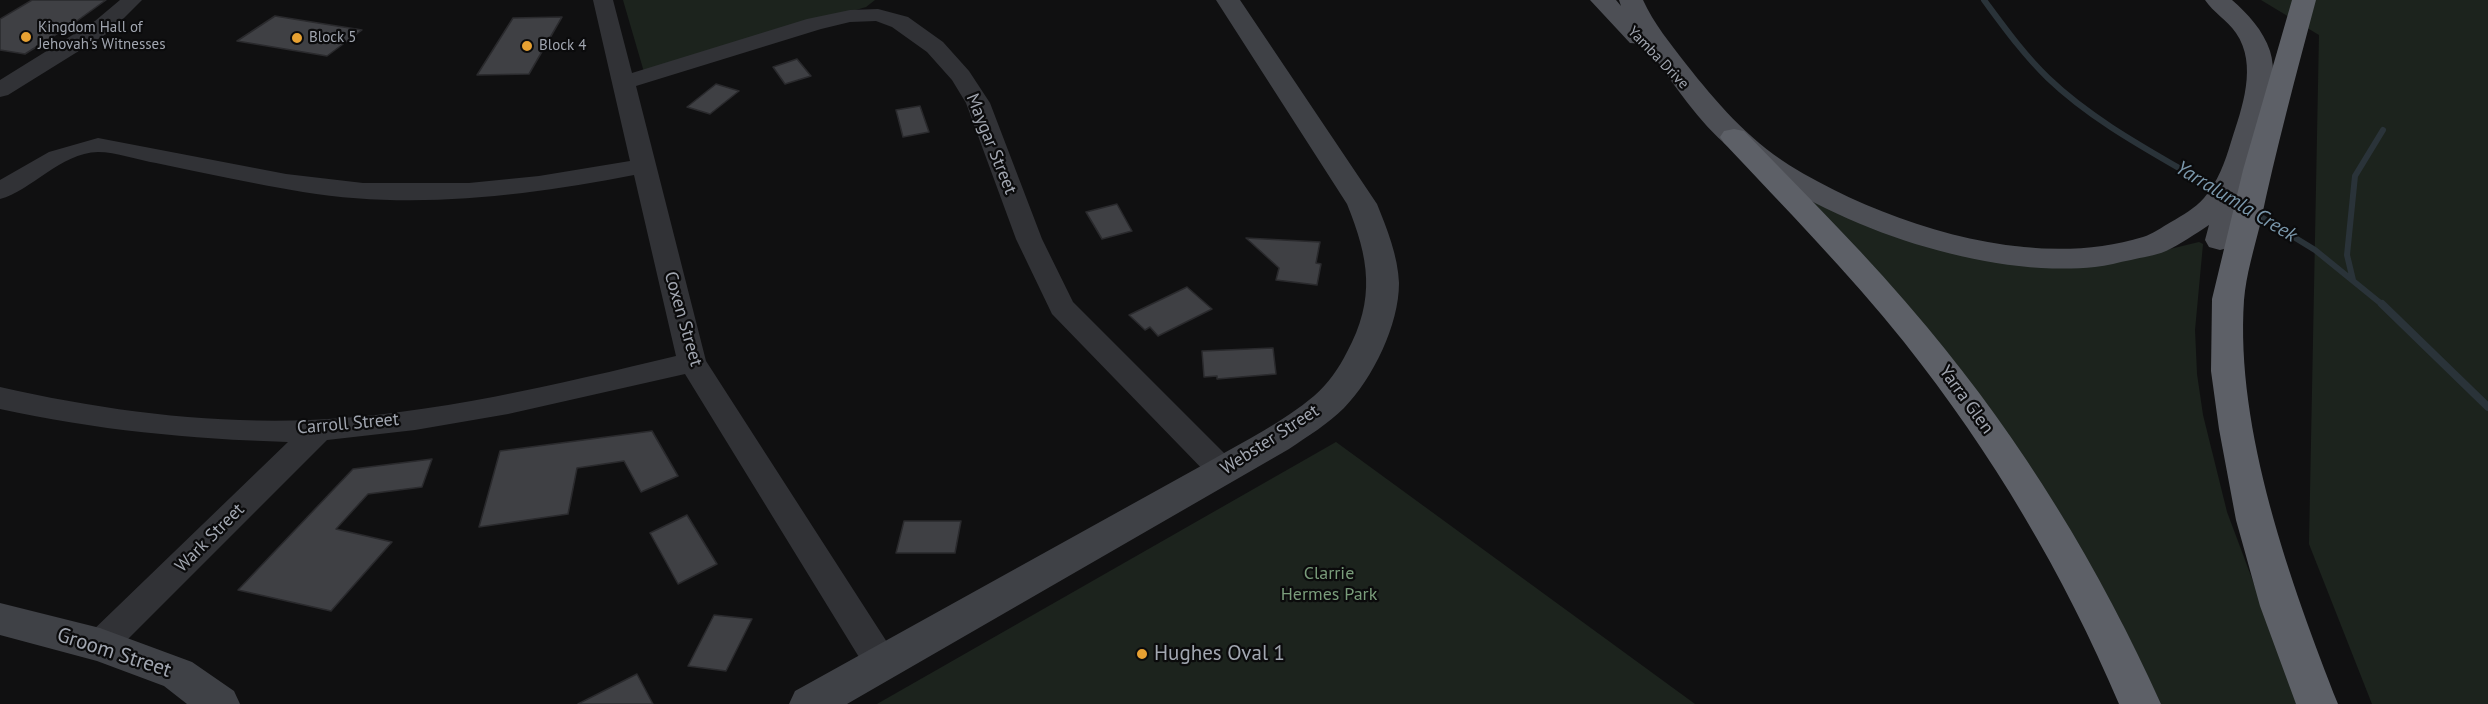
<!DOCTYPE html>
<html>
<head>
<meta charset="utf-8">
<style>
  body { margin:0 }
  canvas { display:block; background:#101011 }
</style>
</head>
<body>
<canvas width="2488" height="704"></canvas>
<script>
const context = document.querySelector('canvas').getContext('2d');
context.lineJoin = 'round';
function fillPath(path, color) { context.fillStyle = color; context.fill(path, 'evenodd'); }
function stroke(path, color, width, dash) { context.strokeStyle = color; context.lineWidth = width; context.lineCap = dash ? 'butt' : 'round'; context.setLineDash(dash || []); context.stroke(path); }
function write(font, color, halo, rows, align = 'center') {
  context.font = font + ' "PT Sans",sans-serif'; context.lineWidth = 4.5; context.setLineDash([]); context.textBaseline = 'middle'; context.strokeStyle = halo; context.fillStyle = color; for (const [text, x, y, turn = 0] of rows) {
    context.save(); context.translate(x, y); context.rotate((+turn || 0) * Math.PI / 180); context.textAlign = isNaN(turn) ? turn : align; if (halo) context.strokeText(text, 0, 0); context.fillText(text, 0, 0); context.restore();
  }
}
fillPath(new Path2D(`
  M623 0H875L866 7 644 72Z
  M2261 0H2488V704H2372L2309 544 2319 35Z
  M1800 187 1912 237 2137 257 2199 242 2203 244 2195 330 2197 374 2203 415 2227 512 2299 704H2161L2121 621 2058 510 1827 218Z
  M1336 442 1695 704H877Z`), '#1c231d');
stroke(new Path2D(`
  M1984 0C2004 27 2024 55 2048 78 2097 125 2162 157 2220 192
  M2253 212 2315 250 2384 306
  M2353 280 2347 255 2355 176 2383 130`), '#2a3339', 6);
stroke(new Path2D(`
  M2382 304 2488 407`), '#2a3339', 8);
const building = new Path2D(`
  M32 0H106L74 23 25 54 0 50V19Z
  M275 16 318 23 362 30 327 56 237 41Z
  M562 17 529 74 477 75 513 18Z
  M797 59 811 76 785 84 773 67Z
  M716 84 739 91 710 114 687 107Z
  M920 106 929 132 903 137 896 110Z
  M1117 204 1132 231 1102 239 1086 212Z
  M1246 238 1320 242 1316 263 1321 264 1317 285 1276 280 1279 268Z
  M1187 287 1212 309 1158 336 1150 327 1145 330 1129 315Z
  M1273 348 1276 374 1217 379V376L1204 377 1202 351Z
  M652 431 678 476 641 492 624 461 577 468 568 514 479 527 500 451Z
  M432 459 422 487 368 494 336 529 392 542 331 611 238 590 353 469Z
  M687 515 717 564 678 584 650 533Z
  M904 521H961L955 553H896Z
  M714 615 752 619 726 671 688 666Z
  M637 674 653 704H578Z`);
fillPath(building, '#3f4044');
stroke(building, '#2a2a2d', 1.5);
fillPath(new Path2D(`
  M120 0H142L111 31 8 95 0 97V80L95 21Z
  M593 0H613L632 73 807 19 850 10 878 9 908 17 943 42 969 71 990 103 1042 239 1073 302 1234 463 1239 471 1234 479 1223 483 1212 479 1052 314 1016 239 966 103 952 80 927 52 892 27 876 21 850 22 821 29 636 86 706 361 894 653 900 664 894 675 882 679 870 675 685 374 508 414 415 430 327 440 112 655 100 660 88 655 83 645 88 635 288 442C190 439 96 430 0 409V387C101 410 206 424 310 420 431 415 559 384 676 356L634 175C525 196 414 210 303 192 254 184 205 173 156 163 138 160 116 152 98 152 60 153 31 191 0 199V180L49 152 98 138 286 174 363 183H469L539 176 630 161Z`), '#313236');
fillPath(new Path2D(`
  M1216 0H1240L1377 204C1387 229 1398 256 1399 283 1399 325 1373 378 1344 408 1328 424 1308 436 1289 449L847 704H789L795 691 1210 461C1245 441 1283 422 1314 396 1328 384 1339 368 1347 352 1376 299 1369 258 1347 204Z
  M0 603 100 628 192 662 234 691 240 704H187L164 686 97 661 0 635Z`), '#3f4146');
fillPath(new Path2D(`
  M1590 0H1616L1621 6 1619 0H1643C1654 24 1670 43 1686 64 1716 102 1747 138 1789 165 1885 224 2031 272 2143 237 2153 234 2162 227 2171 222 2183 215 2194 209 2204 198 2218 182 2225 162 2231 142 2242 108 2258 65 2236 33 2227 20 2213 12 2205 0H2232C2248 14 2263 30 2270 51 2281 85 2260 148 2245 180L2248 185 2235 240 2231 247 2220 250 2209 247 2205 240 2209 225C2195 234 2181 244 2166 251 2155 256 2142 257 2131 260 2119 262 2107 266 2095 267 1977 279 1813 220 1724 143 1694 116 1669 77 1645 44L1630 43Z`), '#4d4f55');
fillPath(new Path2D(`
  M2292 0H2316C2296 75 2276 149 2260 225 2254 249 2246 275 2244 300 2235 430 2291 584 2338 704H2296L2260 606 2236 520 2219 429 2211 371 2212 299 2243 170Z
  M1734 129 1744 131C1806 195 1870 258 1927 327 2023 442 2100 568 2161 704H2119C2064 574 1992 453 1904 342 1848 272 1785 208 1724 143L1720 137 1724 131Z`), '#5d6067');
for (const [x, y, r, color] of [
  [26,37,6,"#e7a132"],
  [297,38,6,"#e7a132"],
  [527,46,6,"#e7a132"],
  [1142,654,6,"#e7a132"]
]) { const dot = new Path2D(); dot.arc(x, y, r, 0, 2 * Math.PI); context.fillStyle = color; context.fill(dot); stroke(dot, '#0b0b0c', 2); }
write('15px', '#a2a7b1', '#0b0b0c', [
  ["Kingdom Hall of",38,28],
  ["Jehovah's Witnesses",38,45],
  ["Block 5",309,38],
  ["Block 4",539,46]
], 'left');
write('15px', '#a2a7b1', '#0b0b0c', [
  ["Yamba Drive",1658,58,46]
]);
write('18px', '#a2a7b1', '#0b0b0c', [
  ["Maygar Street",991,144,68],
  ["Coxen Street",683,319,74],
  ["Yarra Glen",1966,400,54],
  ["Carroll Street",348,424,-5],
  ["Webster Street",1270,440,-33],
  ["Wark Street",210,538,-45]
]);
write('18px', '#799c7a', '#0b0b0c', [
  ["Clarrie",1329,574],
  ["Hermes Park",1329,595]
]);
write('italic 20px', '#7a97ab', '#0b0b0c', [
  ["Yarralumla Creek",2236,202,31]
]);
write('21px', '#a2a7b1', '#0b0b0c', [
  ["Groom Street",114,653,18]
]);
write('21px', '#a2a7b1', '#0b0b0c', [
  ["Hughes Oval 1",1154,654]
], 'left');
</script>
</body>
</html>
